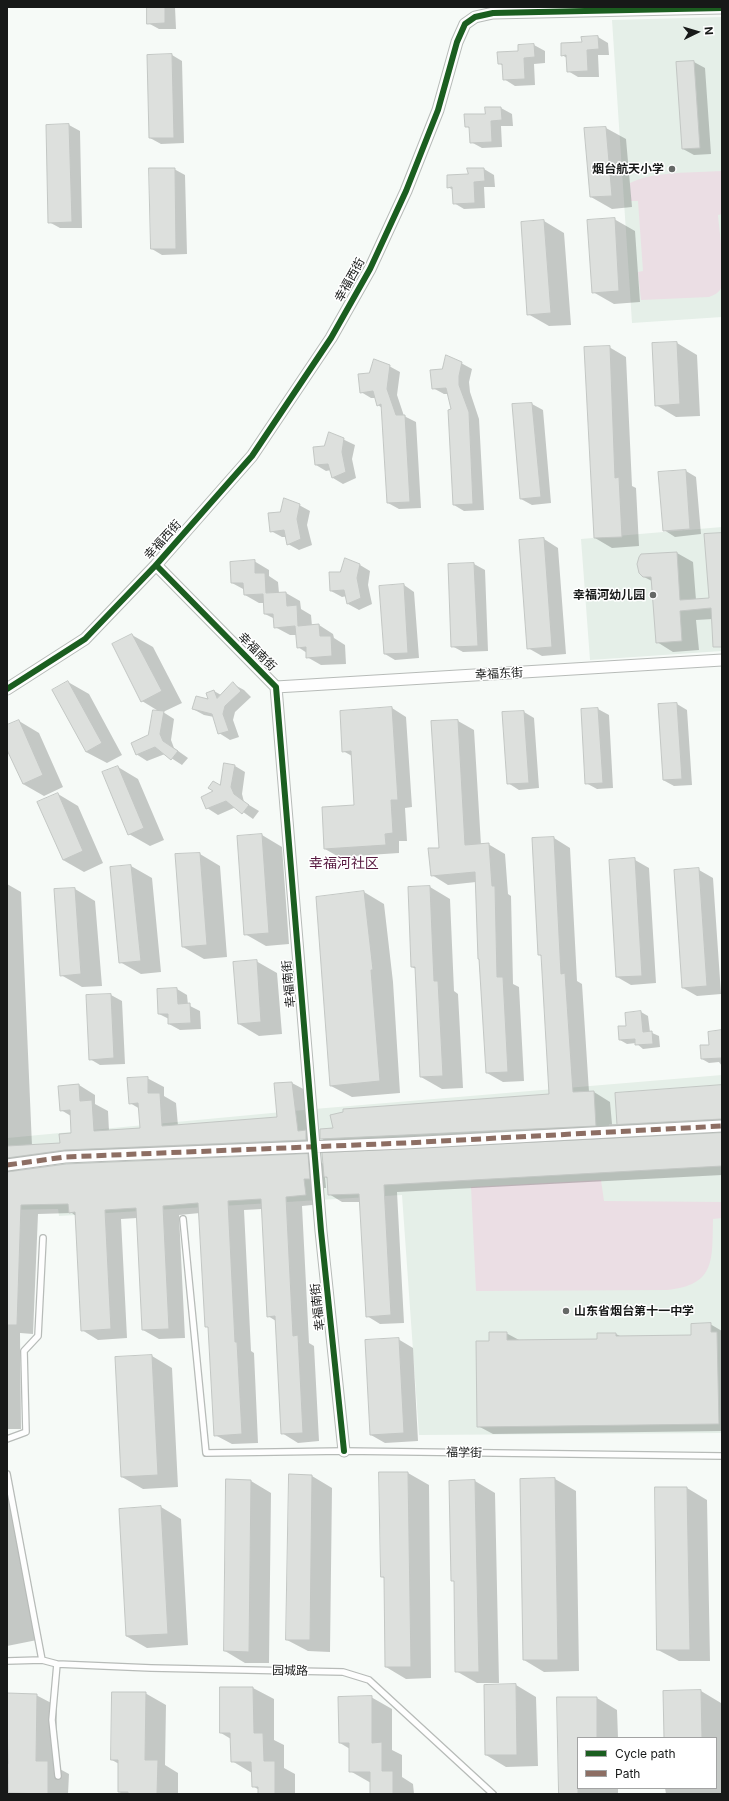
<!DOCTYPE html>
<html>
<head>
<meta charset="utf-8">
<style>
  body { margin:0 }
  #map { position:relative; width:729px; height:1801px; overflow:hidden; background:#f6faf7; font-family:Inter,sans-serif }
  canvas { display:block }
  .frame { position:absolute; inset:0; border:8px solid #171918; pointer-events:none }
  .legend { position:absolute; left:577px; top:1737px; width:140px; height:52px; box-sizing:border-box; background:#fff; border:1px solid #a2a3a3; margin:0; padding:5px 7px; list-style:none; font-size:12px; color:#171918 }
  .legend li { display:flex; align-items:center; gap:8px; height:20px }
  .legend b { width:20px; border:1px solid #a2a3a3 }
  .north { position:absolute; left:677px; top:12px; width:40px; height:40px; -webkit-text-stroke:3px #fff; paint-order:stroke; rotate:85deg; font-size:11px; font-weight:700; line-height:16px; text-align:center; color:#171918 }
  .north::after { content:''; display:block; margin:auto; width:14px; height:18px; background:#171918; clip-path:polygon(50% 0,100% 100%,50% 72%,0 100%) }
</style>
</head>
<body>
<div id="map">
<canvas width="729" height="1801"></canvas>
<div class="frame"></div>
<ul class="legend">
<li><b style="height:5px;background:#1b5e20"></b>Cycle path</li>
<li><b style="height:5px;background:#8d6e63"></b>Path</li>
</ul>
<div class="north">N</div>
</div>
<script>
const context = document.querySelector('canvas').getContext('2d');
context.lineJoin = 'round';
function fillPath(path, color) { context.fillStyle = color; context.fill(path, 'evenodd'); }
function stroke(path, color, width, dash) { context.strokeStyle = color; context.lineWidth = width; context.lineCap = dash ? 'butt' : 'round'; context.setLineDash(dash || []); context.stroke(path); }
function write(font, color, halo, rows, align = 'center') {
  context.font = font + ' Inter,"Noto Sans SC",sans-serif'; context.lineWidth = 3; context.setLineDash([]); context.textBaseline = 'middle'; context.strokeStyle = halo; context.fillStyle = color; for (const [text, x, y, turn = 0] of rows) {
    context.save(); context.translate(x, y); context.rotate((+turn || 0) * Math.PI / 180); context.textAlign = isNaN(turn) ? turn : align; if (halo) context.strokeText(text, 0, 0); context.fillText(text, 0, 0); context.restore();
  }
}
fillPath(new Path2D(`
  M722 17V317L632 323 612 20Z
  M722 527V651L590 660 581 539Z
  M722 1075V1433L419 1435 402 1195 59 1216 58 1209 7 1210V1138L314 1109Z`), '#e5efe8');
fillPath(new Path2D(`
  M722 171V214L718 215C719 228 726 277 721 288 719 293 714 295 709 297L641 300 638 272 643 271 638 201H631L630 183C654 171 694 173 722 171Z
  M601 1180 604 1201 722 1202V1218L713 1219C712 1260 716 1285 667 1290L476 1291 471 1187Z`), '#ebdee4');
fillPath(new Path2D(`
  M148 7H175L176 29H159L148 23Z
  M598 37 608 43 609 55H598L599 77H578L568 71 567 58 562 55Z
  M534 45 545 51V63L534 64 535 85 515 86 504 79 503 66 499 63Z
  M172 55 182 61 184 143 161 144 150 138Z
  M694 62 705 68 711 154 694 155 683 149 677 63Z
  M486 108H501L512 114 513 126H501L502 147 482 148 471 142V129L466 126 486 114Z
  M69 125 80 131 82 228H60L49 222 47 126Z
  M606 128 626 139 632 207 612 209 591 197Z
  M174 169 185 175 187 254 162 255 152 249Z
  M484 169 494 175 495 187H484L485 208 464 209 454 203 453 190 448 187Z
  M614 219 635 231 640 302 614 304 593 292Z
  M544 221 564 233 571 325 549 326 528 314Z
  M721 340H722V376Z
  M677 343 697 355 700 416 676 417 656 405Z
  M609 347 626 357 632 486 636 488 639 546 612 548 595 538Z
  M461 363 472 369 469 382 470 392 479 419 484 510 464 511 454 505 452 410 448 394H444L433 388 442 370Z
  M389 366 400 372 397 395 404 416 416 422 421 508 399 509 388 503 382 408 378 405 376 398H371L361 392Z
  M532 404 543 410 551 503 532 505 521 499 513 405Z
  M330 433 355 445 352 459 356 478 343 484 333 478 331 470 326 471 316 465Z
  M686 471 696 477 701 534 675 537 664 530Z
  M299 505 310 511 307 525 312 545 299 550 288 544 286 537H282L271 531 281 513Z
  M722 534V634L713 619 696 620 699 650 673 652 657 642 652 581 644 577 677 553 693 562 696 600 710 599Z
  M544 539 558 548 566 654 542 656 528 648Z
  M254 561 269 570V576L278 582 279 593H286L300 601 301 609 311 615 312 626 319 625 333 634 334 638 345 645 346 664 321 665 307 657V653L298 647 297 635H290L275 627V619L265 614 264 603H259L245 595V590L232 583Z
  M474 564 485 570 488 651 463 652 452 646Z
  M360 565 370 571 368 585 372 604 359 610 348 604 347 596 342 597 331 591 341 573Z
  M404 585 414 592 419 658 395 660 385 654Z
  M132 635 153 647 182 703 163 712 174 719 171 740 174 748 188 758 182 765 165 754 147 761 136 754 149 735 160 712 142 701Z
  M68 682 89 694 122 755 107 763 86 752Z
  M233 684 244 690 251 697 235 712 233 720 239 737 230 740 219 733 214 717 204 715 193 709 209 700 214 691 221 695Z
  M677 704 687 710 692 785 674 786 663 780Z
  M392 708 406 717 412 807 405 808 407 841H399V853L339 857 325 849 355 806 352 756 343 751Z
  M598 709 609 715 613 788 597 789 586 783Z
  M524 712 534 718 539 788 519 790 508 783Z
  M19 721 39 733 63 787 44 796 23 784 7 747V726Z
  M458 721 474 730 481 845 488 844 505 854 508 894 511 896 513 984 519 987 524 1081 503 1082 487 1073 479 959 476 882 448 885 432 875 440 848Z
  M235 766 245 772 242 794 244 802 259 811 253 819 236 807 218 815 207 808Z
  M118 767 138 779 164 840 150 846 129 834Z
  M58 794 78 806 103 863 84 872 63 860Z
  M262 835 282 847 289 944 266 946 245 934Z
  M554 838 570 848 577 981 582 984 589 1092H594L610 1102 613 1135 338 1149 322 1139V1149L82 1159 19 1169 18 1172 307 1155 324 1164 722 1134V1175L397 1192 404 1323 380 1324 367 1316 361 1202H342L329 1194 328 1179 325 1177 326 1188H320L322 1204 302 1206 309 1343 314 1346 319 1441 298 1443 282 1433 276 1321 268 1316 262 1209 244 1210 251 1351 254 1353 258 1443 232 1444 215 1435 210 1329 206 1326 200 1213 179 1215 185 1338 159 1339 143 1330 137 1218 121 1219 127 1338 98 1340 82 1330 76 1216 72 1213 38 1214 33 1334 20 1333 21 1429H7V884L21 892 32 1146 61 1144 72 1134 71 1116 61 1110 79 1085 95 1095V1104L108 1111 109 1131 141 1128 140 1109 130 1103 147 1078 164 1087V1096L176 1103 178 1126 278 1118 275 1084 292 1083 309 1092 313 1136 322 1141 321 1130 550 1095 542 956 539 955Z
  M200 854 220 866 227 957 204 959 183 947Z
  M635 860 649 868 656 983 631 985 617 977Z
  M131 866 152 878 161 972 141 974 120 962 111 868Z
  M699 870 713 878 721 994 697 996 683 988Z
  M430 887 450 899 454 991 458 994 463 1088 442 1089 421 1077 416 969 412 967Z
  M75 889 95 901 102 986 82 987 61 975Z
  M364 892 384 904 393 982 400 1093 352 1097 331 1086Z
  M256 961 277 973 282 1034 259 1036 239 1024Z
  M177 989 187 995 188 1005 200 1011 201 1029 180 1030 169 1024V1019L159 1014Z
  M111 995 122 1001 125 1064 100 1065 90 1059 87 996Z
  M641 1012 648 1016 650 1032 659 1036 660 1047 643 1049 636 1043 627 1044 620 1040 627 1027 626 1013Z
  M722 1031V1066L719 1062 709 1063 702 1059 710 1046Z
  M722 1086V1127L624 1132 612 1126 618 1125 616 1094Z
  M710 1324 722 1331V1431L493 1434 478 1426 490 1342 506 1333 521 1341 598 1340 616 1334 622 1337 692 1336Z
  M398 1339 413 1348 418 1441 385 1443 371 1435Z
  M152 1356 172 1368 178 1487 143 1489 122 1477Z
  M380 1473H408L429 1485 431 1678 406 1679 386 1667 385 1578 382 1577Z
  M312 1476 332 1488 330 1652 308 1651 287 1640Z
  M555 1479 576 1491 579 1671 544 1672 524 1660 521 1480Z
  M251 1481 271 1493 269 1663H245L225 1651Z
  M475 1481 495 1493 499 1683H477L456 1671 455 1582 452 1580Z
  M7 1482 37 1640 7 1646Z
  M687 1488 707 1500 710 1661H679L658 1650Z
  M161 1507 181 1519 188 1645 147 1648 126 1636Z
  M516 1685 536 1697 538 1766 506 1767 486 1755Z
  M221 1688H253L274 1699V1740L284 1745V1768L295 1774V1794H259V1790L253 1786 252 1773 232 1761 231 1739 221 1733Z
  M701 1691 721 1703 722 1794H666L665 1788H716V1738H665Z
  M145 1693 166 1705 165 1765 178 1773V1794H123L119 1792V1764L112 1760Z
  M7 1694 36 1695 57 1706 56 1767 69 1774 68 1794H12L10 1793V1765L7 1763Z
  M371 1697 392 1709V1750L402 1755V1777L413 1784 414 1794H371V1783L350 1771V1749L340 1743Z
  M558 1698H597L617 1710 618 1738H578V1788H618V1794H560Z`), '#0003');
const building = new Path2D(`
  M147 7H165V23L147 24Z
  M598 36 599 49 587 50 588 71 567 72 566 55 561 56V43L582 42 581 37Z
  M534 44 535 57 524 58 525 79 503 80 502 64H498L497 52 518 51V45Z
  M172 54 174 138H149L147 55Z
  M694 61 700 148 682 149 676 62Z
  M485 107H501L502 120 491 121 492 142 470 143 469 127H465L464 114H485Z
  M69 124 72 222 48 223 46 125Z
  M606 127 612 196 590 197 584 128Z
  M149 168H175L176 249H151Z
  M467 168H484L485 181 474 182 475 203 453 204 452 187 447 188V175L468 174Z
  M615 218 619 291 592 293 587 220Z
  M544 220 551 313 527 315 521 222Z
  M677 342 680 404 655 406 652 343Z
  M610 346 615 478 619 477 622 537 594 538 584 347Z
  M446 355 462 362 459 376V385L469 412 473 504 453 505 448 410 451 409 446 388 432 389 430 370 442 369Z
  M374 359 390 365 387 389 396 415H405L410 502 387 503 381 404 377 406 373 391 360 393 358 374 369 373Z
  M532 403 541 497 520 499 512 404Z
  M329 432 344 438 342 452 346 472 332 478 328 464 315 465 313 447 324 446Z
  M686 470 690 529 663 531 658 472Z
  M284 498 300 504 297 519 301 539 287 545 284 530 270 532 268 513 280 512Z
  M722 533V647H713L711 608 680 611 682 641 656 643 651 577H643L639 573 637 564 639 557 641 554 677 552 680 600 709 598 704 534Z
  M544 538 552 647 527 649 519 540Z
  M345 558 360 564 357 578 361 598 347 604 344 590 330 591 329 572H340Z
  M255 560V573H265L266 593 286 592 287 606 297 605 298 626 319 624 320 636H331L332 656 306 658V647L297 648 295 626 274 628 273 614H264L263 594 244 595 243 583H231L230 562Z
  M474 563 478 646 451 647 448 564Z
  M404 584 408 653 384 654 379 586Z
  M132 634 162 691 141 702 112 644Z
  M68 681 102 743 86 752 52 690Z
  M233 682 241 691 225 706 223 714 229 731 218 734 212 714 192 709 196 696 208 699 206 693 214 690 217 698Z
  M677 703 682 779 663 780 658 704Z
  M392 707 398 800H391L393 833 385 834 386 845 324 849 322 807 354 805 351 751 342 752 340 711Z
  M598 708 603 783 585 784 581 709Z
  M153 710 164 711 160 734 163 741 178 751 171 760 155 747 136 755 131 743 148 735Z
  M524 711 529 783 507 784 502 712Z
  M19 720 43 775 23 784 7 750V725Z
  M458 720 465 845 489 843 492 886H495L497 977H503L508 1072 486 1073 479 959H478L475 872 431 876 428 848H439L431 721Z
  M224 763 235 765 231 787 234 794 249 805 242 814 226 801 206 809 201 797 213 791 208 788 213 781 220 785Z
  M118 766 144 828 128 835 102 772Z
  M58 793 83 851 63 860 37 802Z
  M262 834 269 933 244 935 237 836Z
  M554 837 561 974 565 973 573 1092 594 1091 596 1126 320 1139V1129L333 1128 330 1115 343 1112V1109L549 1094 541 955H538L532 838Z
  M200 853 207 945 182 947 175 854Z
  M635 858 642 976 616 977 609 860Z
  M131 865 141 961 119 963 110 867Z
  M699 868 707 986 682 988 674 870Z
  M430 886 434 981H438L443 1076 420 1077 415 967H411L408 887Z
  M75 888 81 974 60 976 54 889Z
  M364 891 373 970H371L380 1081 330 1086 316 897Z
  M257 960 261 1022 238 1024 233 962Z
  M177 988 178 1004 190 1003 191 1023 168 1024V1014H158L157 989Z
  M111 994 114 1058 89 1060 86 995Z
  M641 1011 643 1032 652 1031 653 1044 635 1045V1039L619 1040 618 1026H626L625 1013Z
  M722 1030V1058L701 1059 700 1045H709L708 1032Z
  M148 1077V1093H160L162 1126 277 1117 274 1083 292 1082 298 1131 306 1130V1140L65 1150 7 1158V1146L60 1143 59 1134 71 1133 70 1110 60 1111 58 1086 79 1084 80 1101 92 1100 94 1131 140 1128 138 1103 129 1104 127 1078Z
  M722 1085V1119L609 1125H617L615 1093Z
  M722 1133V1166L384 1185 391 1315 366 1317 359 1194 328 1195 327 1177H324L322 1153Z
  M308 1154 310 1179H304L306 1195 286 1197 293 1336 298 1335 303 1433 281 1434 275 1316 267 1317 261 1199 228 1201 235 1342H237L242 1434 214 1436 208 1327H205L198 1203 163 1206 169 1329 142 1330 136 1208 105 1210 111 1329 81 1331 75 1212 69 1213 68 1204 21 1205 17 1325H7V1172L66 1164Z
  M711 1323V1332H717L719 1424 477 1427 476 1341H489V1332H507V1340L597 1339V1333H616V1336L691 1335V1324Z
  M399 1338 404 1433 370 1435 365 1340Z
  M152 1355 158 1475 121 1477 115 1357Z
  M379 1472H408L411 1667H385L384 1577H381Z
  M289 1474 312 1475 310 1640H286Z
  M555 1478 558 1660H523L520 1479Z
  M226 1479 251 1480 249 1652 224 1651Z
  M475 1480 479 1672H455L454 1581H451L449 1481Z
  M655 1487H687L690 1650H657Z
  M161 1506 168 1634 126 1636 119 1509Z
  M516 1684 517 1755H485L484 1685Z
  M220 1687H253L254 1733H263L264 1761H275V1794H258V1787H252L251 1762H231L230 1733H220Z
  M701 1690 702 1738H664L663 1691Z
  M112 1692H146L145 1760H158L157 1794H128V1792H118V1760H111Z
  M7 1693 37 1694 36 1761H48V1794L9 1793Z
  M372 1696V1743L382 1742V1771H393V1794H370V1772H349V1743H339L338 1697Z
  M557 1697H597V1738H578V1794H559Z`);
fillPath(building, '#dde0dd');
stroke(building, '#c3c7c4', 1);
const lane = new Path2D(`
  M183 1219 206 1453 344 1451 722 1456
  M7 1439 26 1432 24 1351 38 1336 43 1238
  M7 1474 42 1660
  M7 1661 42 1660 57 1664 151 1668 343 1672 369 1680 493 1794
  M57 1664 52 1720 58 1776`);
const street = new Path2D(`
  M156 565 276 687 321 1231 344 1451
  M276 687 722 660
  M7 689 85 639 156 565 252 456 331 338 370 269 406 191 438 110 457 42 465 24 475 17 493 13 722 8
  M7 1165 65 1157 405 1143 722 1126`);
stroke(lane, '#b7bbb8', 8);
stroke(street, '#b7bbb8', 13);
stroke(lane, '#fefefe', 5.5);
stroke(street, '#fefefe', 11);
stroke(new Path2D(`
  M7 1165 65 1157 405 1143 722 1126`), '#8d6e63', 5, [10, 5]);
stroke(new Path2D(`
  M156 565 276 687 321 1231 344 1451
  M7 689 85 639 156 565 252 456 331 338 370 269 406 191 438 110 457 42 465 24 475 17 493 13 722 8`), '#1b5e20', 6);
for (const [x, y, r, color] of [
  [672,169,4,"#656866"],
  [653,595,4,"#656866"],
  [566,1311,4,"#656866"]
]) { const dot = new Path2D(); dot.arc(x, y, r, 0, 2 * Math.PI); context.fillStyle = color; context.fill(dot); stroke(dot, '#fff', 1.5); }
write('bold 12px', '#171918', '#fff', [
  ["烟台航天小学",664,169],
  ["幸福河幼儿园",645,595],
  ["山东省烟台第十一中学",574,1311,"left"]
], 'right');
write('12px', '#171918', '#fff', [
  ["幸福西街",350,280,-61],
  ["幸福西街",163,540,-48],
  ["幸福南街",257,652,45],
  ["幸福东街",499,674,-3],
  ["幸福南街",289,984,-95],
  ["幸福南街",318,1307,-96],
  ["福学街",464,1453,1],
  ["园城路",290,1671,1]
]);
write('14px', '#56193f', '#fff', [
  ["幸福河社区",344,864]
]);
</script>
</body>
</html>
